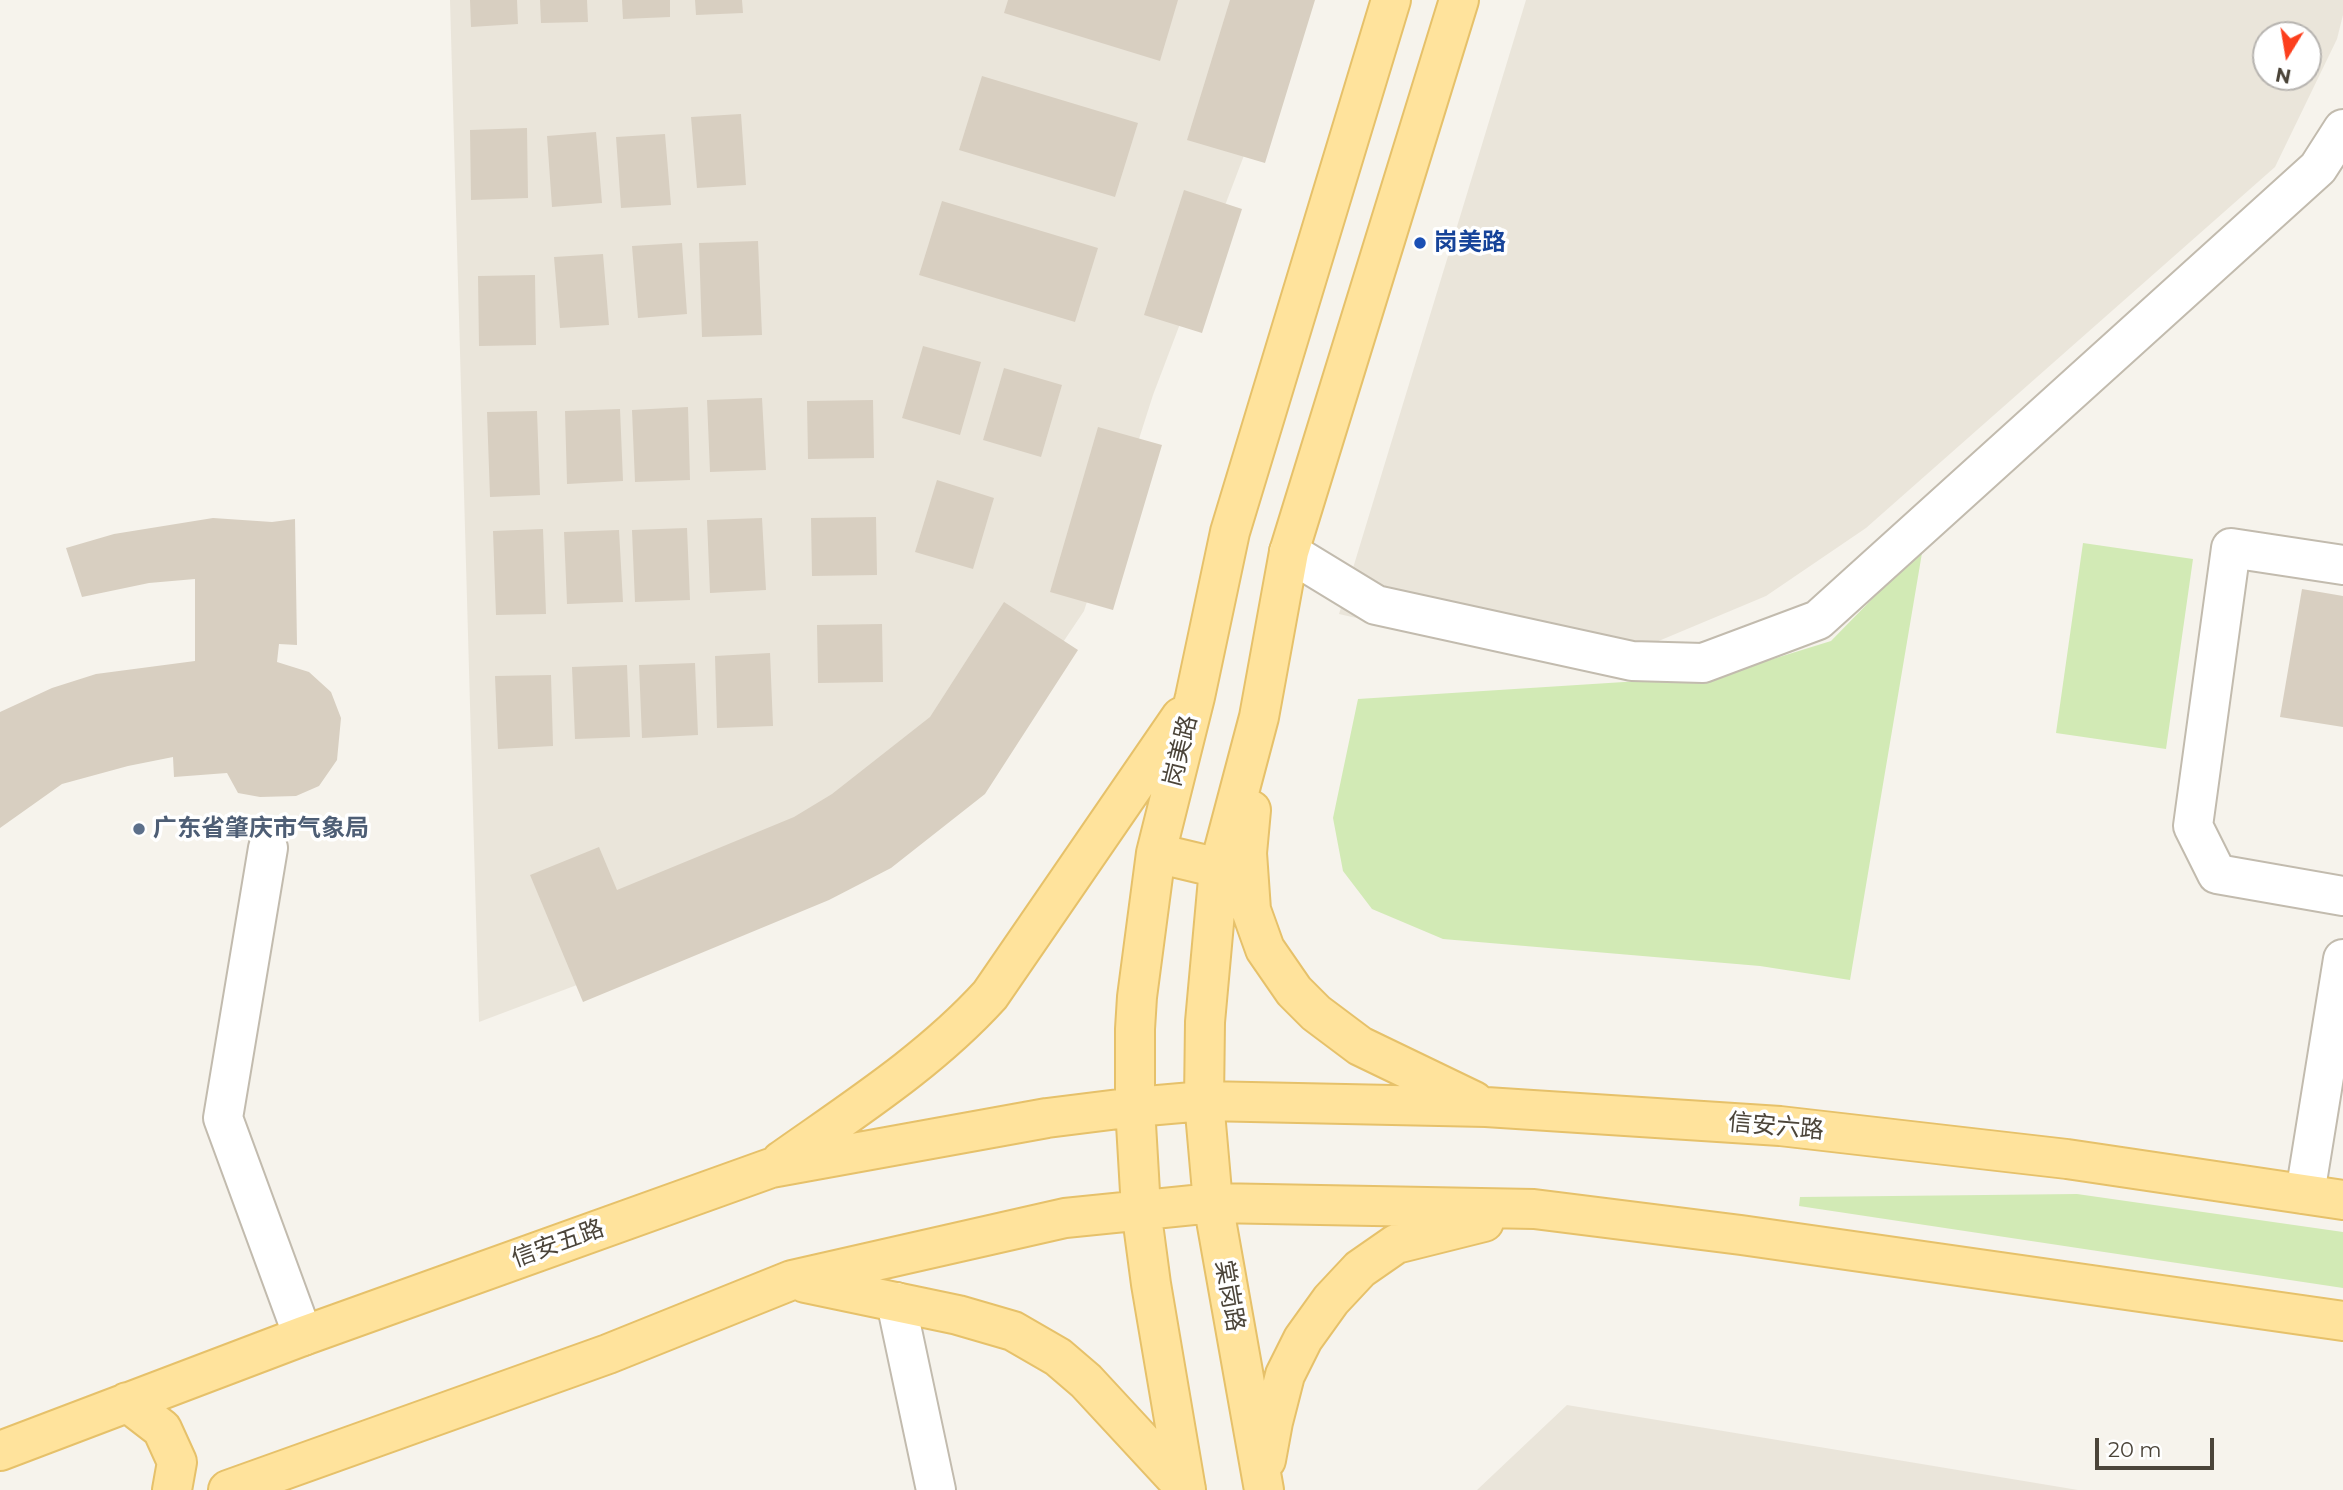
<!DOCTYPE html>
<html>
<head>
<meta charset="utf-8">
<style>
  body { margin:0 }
  #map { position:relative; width:2343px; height:1490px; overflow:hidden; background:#f6f3ec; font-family:Montserrat,sans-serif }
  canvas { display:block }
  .north { position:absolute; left:2252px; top:21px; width:70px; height:70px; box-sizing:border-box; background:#fff; border:2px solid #b7b4b0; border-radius:50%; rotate:191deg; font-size:19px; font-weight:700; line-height:28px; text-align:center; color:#4b4439 }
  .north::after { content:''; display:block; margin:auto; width:24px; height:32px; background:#fc3f1d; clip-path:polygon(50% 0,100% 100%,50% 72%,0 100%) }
  .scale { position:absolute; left:2095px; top:1438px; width:119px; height:32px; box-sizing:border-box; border:4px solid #4b4439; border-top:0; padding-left:9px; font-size:21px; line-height:24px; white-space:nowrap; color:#4b4439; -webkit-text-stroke:5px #fff; paint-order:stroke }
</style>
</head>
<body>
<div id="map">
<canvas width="2343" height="1490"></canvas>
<div class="north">N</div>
<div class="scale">20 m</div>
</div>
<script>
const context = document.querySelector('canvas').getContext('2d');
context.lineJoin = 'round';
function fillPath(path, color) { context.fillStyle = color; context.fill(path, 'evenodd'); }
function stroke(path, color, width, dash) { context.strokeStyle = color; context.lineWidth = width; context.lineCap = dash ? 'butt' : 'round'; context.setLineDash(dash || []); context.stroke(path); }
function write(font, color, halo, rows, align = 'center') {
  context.font = font + ' Montserrat,"Noto Sans SC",sans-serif'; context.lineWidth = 7; context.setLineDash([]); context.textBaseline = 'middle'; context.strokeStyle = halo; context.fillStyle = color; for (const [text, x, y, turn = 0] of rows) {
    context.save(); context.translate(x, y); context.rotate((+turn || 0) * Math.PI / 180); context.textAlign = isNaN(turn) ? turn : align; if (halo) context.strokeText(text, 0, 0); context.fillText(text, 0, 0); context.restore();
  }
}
fillPath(new Path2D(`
  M450 0H1303L1153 395 1084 611 990 751 844 884 479 1022Z
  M1526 0H2343V15L2337 39 2275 167 1866 528 1766 596 1587 671 1339 614ZM2266 35H2308V77H2266Z
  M1567 1405 2078 1490H1477Z`), '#eae5da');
fillPath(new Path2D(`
  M2083 543 2193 559 2166 749 2056 733Z
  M1923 547 1850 980 1760 966 1443 939 1372 909 1343 871 1333 818 1358 699 1718 676 1831 641Z
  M2077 1194 2343 1232V1288L1799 1206 1800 1197Z`), '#d2eab5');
fillPath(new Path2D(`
  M470 0H517L518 24 471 27Z
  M540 0H587L588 22 541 23Z
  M622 0H670V17L623 19Z
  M695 0H742L743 13 696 15Z
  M1008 0H1178L1160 61 1004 13Z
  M1230 0H1315L1265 163 1187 140Z
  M982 76 1138 123 1115 197 959 150Z
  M741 114 746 185 697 188 691 117Z
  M527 128 528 198 471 200 470 130Z
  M596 132 602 203 552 207 547 136Z
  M665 134 671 205 621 208 616 137Z
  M1184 190 1242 209 1202 333 1144 315Z
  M942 201 1098 248 1075 322 919 275Z
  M758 241 762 335 702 337 699 243Z
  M682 243 687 314 638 318 632 246Z
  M603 254 609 325 560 328 554 257Z
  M535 275 536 345 479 346 478 276Z
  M923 346 981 362 960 435 902 418Z
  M1004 368 1062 385 1041 457 983 440Z
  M762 398 766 470 710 472 707 400Z
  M873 400 874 458 808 459 807 401Z
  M688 407 690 480 635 482 632 410Z
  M620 409 623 481 567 484 565 411Z
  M537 411 540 495 490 497 487 412Z
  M1098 427 1162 445 1113 610 1050 592Z
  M937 480 994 498 973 569 915 552Z
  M876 517 877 575 812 576 811 518Z
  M213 518 272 522 295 519 297 645 279 644 277 662 309 672 331 692 341 718 337 760 319 786 296 796 260 797 238 793 227 773 174 777 173 757 128 766 62 784 0 828V712L52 688 96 674 195 661V579L149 583 82 597 66 548 114 534Z
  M762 518 766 590 710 593 707 520Z
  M687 528 690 600 635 602 632 530Z
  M543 529 546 614 496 615 493 531Z
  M619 530 623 602 567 604 564 532Z
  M2302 589 2343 596V727L2280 717Z
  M1004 602 1078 650 985 794 891 868 829 900 583 1002 530 875 599 847 617 890 794 817 832 794 930 717Z
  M882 624 883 682 818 683 817 625Z
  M770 653 773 726 717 728 715 656Z
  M695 663 698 735 642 738 639 665Z
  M627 665 630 737 575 739 572 667Z
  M551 675 553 746 498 749 495 676Z`), '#d8cfc1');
const minor = new Path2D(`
  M1289 552 1376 605 1632 661 1703 663 1818 620 2318 168 2343 129
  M2343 565 2231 548 2193 826 2217 874 2343 896
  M268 848 223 1118 303 1336
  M2305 1194 2343 959
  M896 1302 936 1490`);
const major = new Path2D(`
  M1251 810 1247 853 1251 910 1265 949 1294 991 1316 1013 1360 1046 1474 1101
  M1156 853 1219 868
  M781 1161C853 1110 930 1061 990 995L1181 717
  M805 1283 958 1315 1013 1331 1058 1357 1086 1381 1186 1489
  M127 1402 162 1429 177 1462 172 1490
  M0 1451 303 1336 771 1168 1047 1118 1135 1107 1204 1101 1486 1107 1780 1126 2067 1159 2343 1200
  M1266 1460 1273 1422 1285 1375 1303 1339 1331 1300 1360 1269 1396 1244 1484 1222
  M228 1490 608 1354 792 1280 1065 1218 1213 1203 1534 1209 1741 1235 2343 1321
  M1186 1490 1151 1284 1141 1209 1135 1107V1029L1137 997 1156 853 1195 697 1230 532 1391 0
  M1264 1490 1213 1203 1204 1101 1205 1022 1219 868 1259 717 1289 552 1459 0`);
stroke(minor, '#c2bbae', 42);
stroke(major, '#e6c16a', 42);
stroke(minor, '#fff', 38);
stroke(major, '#ffe39c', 38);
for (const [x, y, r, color] of [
  [1420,243,7,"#1a4fb4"],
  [139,829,7,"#5c6f8a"]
]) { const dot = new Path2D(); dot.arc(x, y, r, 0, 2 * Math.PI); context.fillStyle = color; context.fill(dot); stroke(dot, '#fff', 2.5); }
write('bold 24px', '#164399', '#fff', [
  ["岗美路",1434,243]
], 'left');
write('24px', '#4b4439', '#fff', [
  ["岗美路",1181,751,-76],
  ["信安六路",1776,1127,5],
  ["信安五路",558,1244,-20],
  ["棠岗路",1229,1296,80]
]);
write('bold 24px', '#4e5e75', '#fff', [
  ["广东省肇庆市气象局",153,829]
], 'left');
</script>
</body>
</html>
